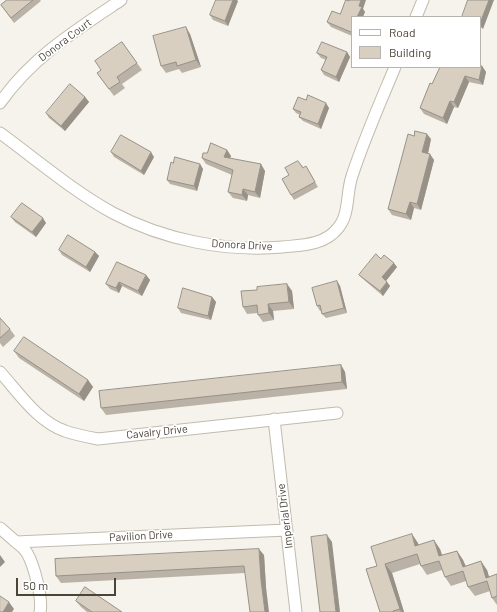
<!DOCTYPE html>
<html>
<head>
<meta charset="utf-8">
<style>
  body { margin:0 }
  #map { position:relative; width:497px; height:612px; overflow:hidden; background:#f6f3ec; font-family:Barlow,sans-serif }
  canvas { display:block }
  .legend { position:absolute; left:351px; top:16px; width:130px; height:52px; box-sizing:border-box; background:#fff; border:1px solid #b7b4b0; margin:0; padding:5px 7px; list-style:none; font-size:12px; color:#4b4439 }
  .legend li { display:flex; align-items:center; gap:8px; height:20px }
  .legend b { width:20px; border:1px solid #b7b4b0 }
  .scale { position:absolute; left:16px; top:578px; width:100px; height:18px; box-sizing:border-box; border:2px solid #4b4439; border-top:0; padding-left:5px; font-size:12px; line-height:14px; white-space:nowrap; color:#4b4439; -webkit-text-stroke:3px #fff; paint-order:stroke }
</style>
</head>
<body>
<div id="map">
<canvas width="497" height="612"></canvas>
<ul class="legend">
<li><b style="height:5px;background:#fff"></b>Road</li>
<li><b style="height:11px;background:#d8cfc1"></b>Building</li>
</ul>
<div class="scale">50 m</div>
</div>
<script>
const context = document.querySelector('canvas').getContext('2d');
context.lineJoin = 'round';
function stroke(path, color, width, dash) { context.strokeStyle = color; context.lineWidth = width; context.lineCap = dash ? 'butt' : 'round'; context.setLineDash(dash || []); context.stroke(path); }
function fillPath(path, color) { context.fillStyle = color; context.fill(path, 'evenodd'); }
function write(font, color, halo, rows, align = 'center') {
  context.font = font + ' Barlow,sans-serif'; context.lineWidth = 3.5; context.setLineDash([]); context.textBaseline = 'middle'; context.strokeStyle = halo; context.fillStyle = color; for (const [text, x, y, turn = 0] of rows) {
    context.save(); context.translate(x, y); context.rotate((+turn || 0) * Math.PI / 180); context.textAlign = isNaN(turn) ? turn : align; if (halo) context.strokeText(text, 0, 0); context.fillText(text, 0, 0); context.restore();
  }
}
const minor = new Path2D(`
  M416 17 423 0
  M0 103C31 58 76 30 121 0
  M0 133C37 160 73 191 113 213 164 240 225 252 283 247 302 245 325 245 338 228 350 214 346 193 352 176 364 139 380 103 395 67
  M0 372C19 393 38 422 65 431 76 435 87 437 98 439L337 413
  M274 419 296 612
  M0 528 16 542 287 530
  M16 542C20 545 24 548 27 553 34 565 43 599 40 612`);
stroke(minor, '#c2bbae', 13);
stroke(minor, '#fff', 11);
fillPath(new Path2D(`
  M7 0H40L41 1 14 23 1 5Z
  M238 1 228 26 213 20 210 15Z
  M363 9 365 12 352 17V36L331 27 327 22Z
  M190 34 201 67 182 73 179 69 166 73 161 66Z
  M122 42 142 70 122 84 125 88 114 96 97 73 101 70Z
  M347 52 350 57 339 82 324 75 321 70 326 60 321 58 317 53Z
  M482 66 486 72 483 85 469 82 458 108 454 107 447 124 424 114 420 108 432 84Z
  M85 97 89 102 65 131 49 118 46 113Z
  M306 100 329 108 321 129 303 121 299 117 300 115 296 113 293 109Z
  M431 139 428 153 434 160 421 210 414 208 411 220 392 215 388 209Z
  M227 150 231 156 230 158 265 171 260 198 248 195 247 201 233 198 228 192 232 175 206 164 202 158 207 153Z
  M111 152 154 157 144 175 114 157Z
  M173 163 200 164 203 169 197 191 170 184 167 180Z
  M302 165 303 168 309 171 318 187 294 200 291 195 289 175Z
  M11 217 46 223 36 237 15 222Z
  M59 250 95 252 99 256 90 272 62 255Z
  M381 259 397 267 386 281 390 286 383 296 363 279 359 275Z
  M146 275 150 280 142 296 122 286 119 293 110 289 106 284Z
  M337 281 340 286 347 313 326 318 322 314V311H320L317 306Z
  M287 284 292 291 294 309 273 311 274 320 263 322 258 315V313L247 314 243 307 257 290Z
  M212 297 216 302 211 320 181 313 178 308Z
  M0 318 10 329 15 336 3 347 0 343Z
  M14 351 88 380 93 387 84 401 19 358Z
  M341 365 345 372 347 389 106 415 101 408Z
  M418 543V545L440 549 442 555 457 551 463 560 466 566 487 570 489 577 497 574V605L492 598 490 591 475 596 468 587 466 581 451 586 445 577 442 570 427 575 421 566 420 564 392 573 404 612H380L377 566Z
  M264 555 266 587 245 573 61 583 56 576Z
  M76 601 122 612H87L81 607Z`), '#bab2a6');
fillPath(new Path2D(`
  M233 0H237L238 1 228 26 225 21Z
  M361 0H366L363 9 365 12 363 17H357L359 6Z
  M489 0H494L483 29 480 26V23Z
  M186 27 190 34 201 67 196 60Z
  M347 52 350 57 339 82 336 77Z
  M482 66 486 72 483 85 479 80Z
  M465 76 469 82 458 108 454 102Z
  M85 97 89 102 65 131 61 126Z
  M450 101 454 107 447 124 443 118Z
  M326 103 329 108 321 129 318 124Z
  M427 134 431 139 427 158 422 152Z
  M227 150 231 156 228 163 224 157Z
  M151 152 154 157 144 175 141 171Z
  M430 154 434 160 421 210 417 204Z
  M200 164 203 169 197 191 194 186Z
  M261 164 265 171 260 198 255 192Z
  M243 189 248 195 247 201 242 195Z
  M410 202 414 208 411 220 406 214Z
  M43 218 46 223 36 237 32 232Z
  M95 252 99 256 90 272 86 267Z
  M394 263 397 267 385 282 382 277Z
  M146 275 150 280 142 296 138 291Z
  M337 281 340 286 347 313 344 308Z
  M119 282 122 286 119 293 116 288Z
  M387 282 390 286 383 296 380 291Z
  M287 284 292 291 294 309 289 302Z
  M212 297 216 302 211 320 208 316Z
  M268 304 273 311 274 320 269 313Z
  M341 365 345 372 347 389 342 382Z
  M88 380 93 387 84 401 79 394Z
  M412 534 418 543 422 555 415 546Z
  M327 535 332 542 340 612H336Z
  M434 540 440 549 445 565 439 556Z
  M259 549 264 555 266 587 269 612H265L261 580Z
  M457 551 463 560 469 576 463 567Z
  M0 555 5 562 0 567Z
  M481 561 487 570 492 587 486 578Z
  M385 564 392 573 404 612H401Z
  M9 602 14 609 12 612H3Z`), '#979187');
const building = new Path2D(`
  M7 0H33L11 18 1 5Z
  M216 0H233L225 21 210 15Z
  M346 0 349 1V0H361L359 6 362 7 357 17H352V29L351 32 327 22 332 11 340 14Z
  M468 0H489L480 23V17H462Z
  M186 27 196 60 177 66 176 62 161 66 153 36Z
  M122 42 137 63 117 77 120 82 109 89 97 73 101 70 95 61Z
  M322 42 347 52 336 77 321 70 327 57 317 53Z
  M480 66H482L479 80 465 76 454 102 450 101 443 118 420 108 430 83 432 84 440 67H480Z
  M70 84 85 97 61 126 46 113Z
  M308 95 326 103 318 124 299 117 301 112 293 109 298 97 306 100Z
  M415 131 427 134 422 152 430 154 417 204 410 202 406 214 388 209 408 134 414 136Z
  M121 135 151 152 141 171 111 152Z
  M211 143 227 150 224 157 261 164 255 192 243 189 242 195 228 192 233 170 202 158 203 153H207Z
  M175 157 200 164 194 186 167 180 171 162 173 163Z
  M298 161 303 168 306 166 315 182 291 195 282 179 289 175 285 168Z
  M22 203 43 218 32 232 11 217Z
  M68 235 95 252 86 267 59 250Z
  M376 254 381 259 384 255 394 263 382 277 387 282 380 291 359 275Z
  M117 262 146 275 138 291 119 282 116 288 106 284Z
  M337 281 344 308 322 314 320 305 317 306 312 288Z
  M287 284 289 302 268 304 269 313 258 315 257 305 243 307 241 291 257 290V287Z
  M183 288 212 297 208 316 178 308Z
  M0 318 10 329 0 338Z
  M24 337 88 380 79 394 14 351Z
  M341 365 342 382 101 408 99 391Z
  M412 534 415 546 434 540 439 556 457 551 463 567 481 561 486 578 497 574V596L492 598 487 581 468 587 463 571 445 577 439 561 421 566 417 554 385 564 400 609 393 611V612H380L366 569 377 566 371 547Z
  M327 535 336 612H320L311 537Z
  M259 549 261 580 265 612H250L244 566 56 576 55 559Z
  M85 587 122 612H92L76 601Z
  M0 596 9 602 3 612H0Z`);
fillPath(building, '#d8cfc1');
stroke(building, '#979187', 1);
write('11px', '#4b4439', '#fff', [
  ["Donora Court",65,40,-37],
  ["Donora Drive",242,245,3],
  ["Cavalry Drive",157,432,-6],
  ["Imperial Drive",285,516,-97],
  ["Pavilion Drive",141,536,-3]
]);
</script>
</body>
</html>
